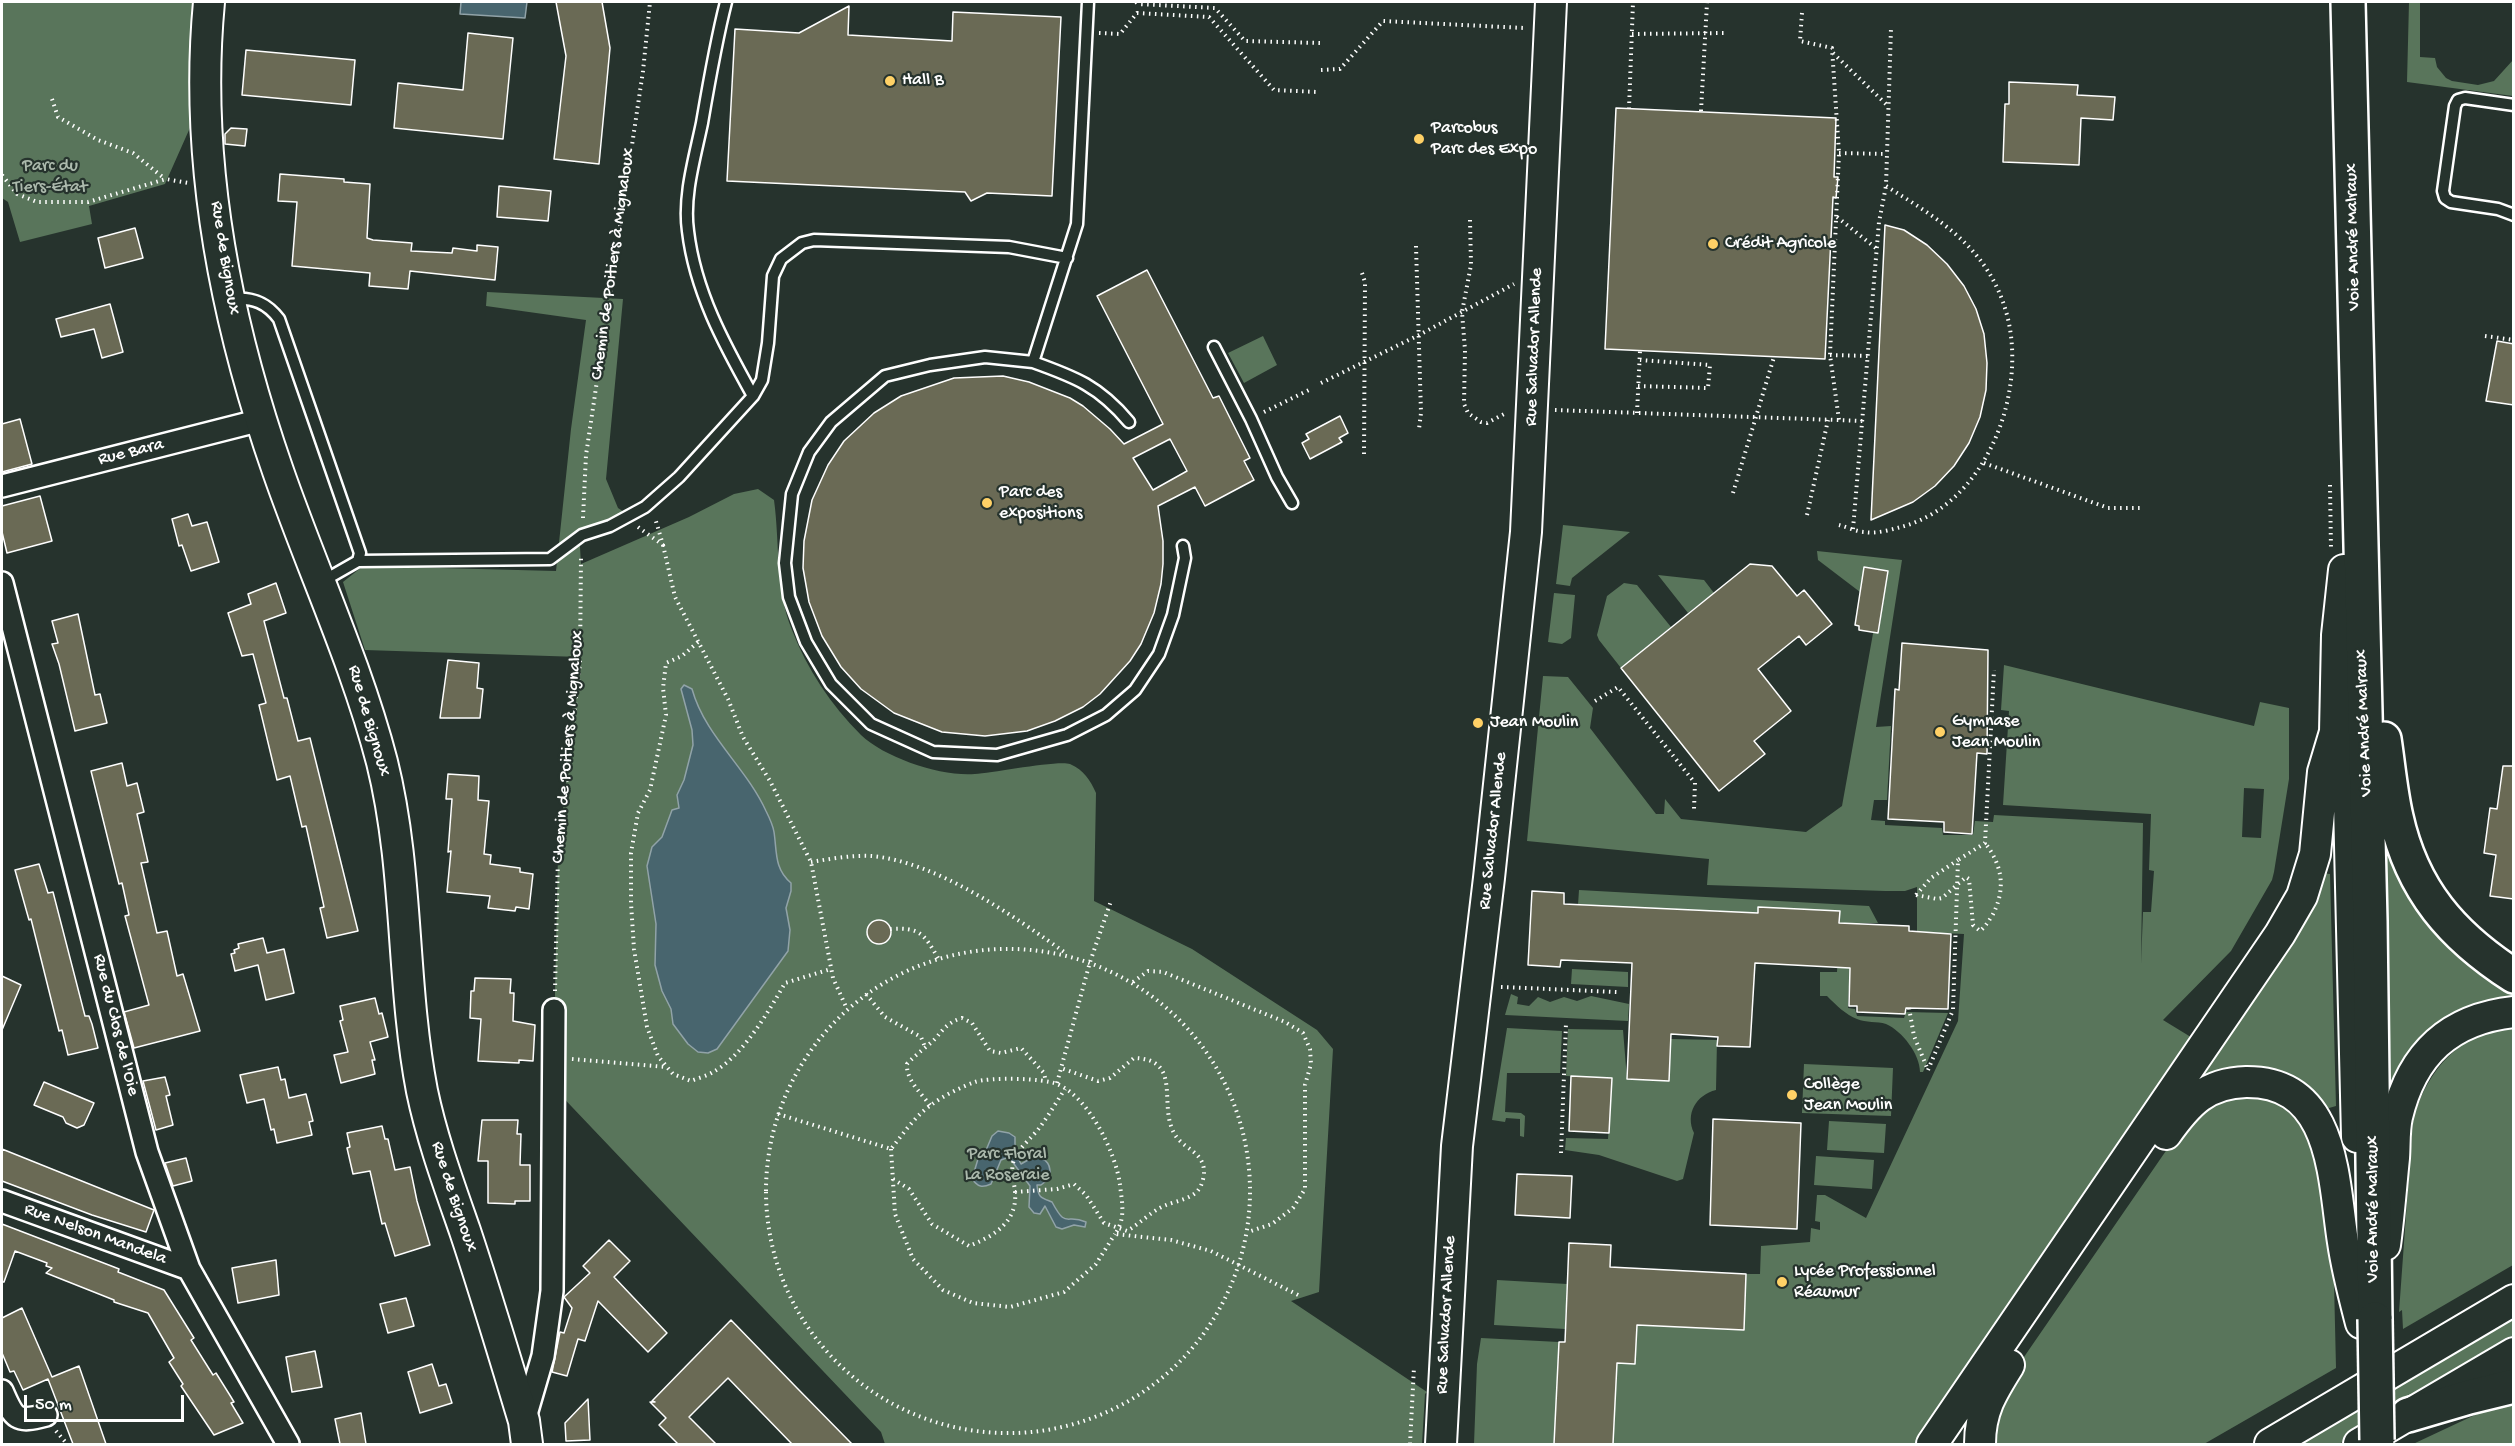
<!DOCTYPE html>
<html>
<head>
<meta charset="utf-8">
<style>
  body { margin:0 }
  #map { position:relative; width:2515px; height:1446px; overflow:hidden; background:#26332d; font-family:"Gochi Hand",sans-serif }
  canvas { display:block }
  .frame { position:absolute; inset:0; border:3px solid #fff; pointer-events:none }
  .scale { position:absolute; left:24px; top:1395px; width:160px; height:27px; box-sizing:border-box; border:3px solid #fff; border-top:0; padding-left:8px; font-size:18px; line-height:21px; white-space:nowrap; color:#fff; -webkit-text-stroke:4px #26332d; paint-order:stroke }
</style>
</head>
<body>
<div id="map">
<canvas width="2515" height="1446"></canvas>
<div class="frame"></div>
<div class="scale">50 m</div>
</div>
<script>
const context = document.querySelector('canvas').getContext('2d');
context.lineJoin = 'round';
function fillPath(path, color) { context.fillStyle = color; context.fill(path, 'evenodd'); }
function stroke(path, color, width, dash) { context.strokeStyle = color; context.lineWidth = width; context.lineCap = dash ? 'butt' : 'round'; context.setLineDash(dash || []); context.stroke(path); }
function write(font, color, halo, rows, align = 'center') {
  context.font = font + ' "Gochi Hand",sans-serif'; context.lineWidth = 4.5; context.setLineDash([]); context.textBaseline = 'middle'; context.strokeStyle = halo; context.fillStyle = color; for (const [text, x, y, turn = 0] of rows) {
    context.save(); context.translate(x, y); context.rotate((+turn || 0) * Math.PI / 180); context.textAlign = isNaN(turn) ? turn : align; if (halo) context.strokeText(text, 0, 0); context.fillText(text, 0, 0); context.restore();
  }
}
fillPath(new Path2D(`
  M2 2H195L191 50 193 121 165 184 89 206 92 224 20 242 8 202 2 198Z
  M2409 2H2420V57L2435 58 2437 67 2446 78 2452 81 2478 85 2494 81 2513 60V96L2407 82Z
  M487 292 623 299 606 479 618 508 624 512 615 518 579 530 581 564 689 517 734 494 758 489 774 500C780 544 775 588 792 630 807 669 831 705 861 735 885 758 942 777 975 774 992 773 1058 760 1070 764 1084 770 1090 780 1096 793L1094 901 1192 949 1317 1030 1333 1049 1319 1292 1291 1301 1427 1392 1425 1394 1422 1444H885L881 1432 553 1087 558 854 580 657 365 650 343 582 363 566 556 571 571 429 586 320 486 306Z
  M1263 336 1277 365 1244 383 1228 353Z
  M1563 525 1630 532 1572 578 1570 586 1556 584Z
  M1817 551 1902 560 1876 727 1891 726 1887 800H1874L1871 820 1885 821V825L1942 828 1943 835H1973L1975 821 1993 822 1994 815 2143 823 2141 964 2143 912H2151L2154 871 2149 870 2151 814 2003 805 2009 711 2001 710 2004 665 2254 726 2260 702 2289 708V779L2274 872 2272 880 2231 951 2163 1020 2199 1042 1924 1444H1613L1617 1363 1635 1364 1637 1325 1744 1330 1746 1274H1760L1761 1246 1810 1242 1811 1228 1820 1230V1222L1815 1221 1817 1195H1825L1866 1218 1958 1021 1964 934 1917 932V887L1905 891H1885L1707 885 1709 859 1527 841 1543 676 1568 677 1593 708 1590 728 1656 814H1664L1665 799 1681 819 1806 832 1842 806 1874 628 1879 629 1888 571 1864 567 1860 592 1818 560ZM2244 788 2264 789 2261 838 2242 837Z
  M1658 575 1704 580 1714 593 1688 613Z
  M1624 583 1637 585 1671 627 1621 668 1599 640 1597 635 1607 596Z
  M1554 593 1575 595 1571 638 1562 644 1548 642Z
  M2398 853 2514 986 2513 1006 2391 1089 2386 854Z
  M2321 873 2330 874 2336 1106 2322 1110 2306 1092 2186 1089Z
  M1579 890 1869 906 1878 923H1860L1857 986H1849L1848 1008 1855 1009 1857 1016 1904 1018 1906 1012 1948 1013 1923 1072H1920C1920 1054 1902 1031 1886 1024 1877 1021 1866 1023 1857 1019 1846 1015 1836 1005 1827 996H1820V972H1837L1840 912 1758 907V913L1578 905Z
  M1572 969 1628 972V987L1571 984Z
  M1511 994 1518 997 1517 1004 1529 1006 1538 997 1550 1002 1564 997 1577 1001 1591 996 1629 1004 1628 1021 1505 1015Z
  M1507 1028 1562 1031 1560 1073H1507L1505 1112 1521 1113 1525 1116 1524 1137 1520 1136V1119L1506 1118 1505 1122 1492 1120Z
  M2513 1028V1265L2403 1329 2402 1310 2399 1312 2413 1118C2429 1069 2459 1032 2513 1028Z
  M1568 1029 1623 1030 1627 1079 1671 1039 1717 1040 1716 1090C1696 1095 1685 1114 1694 1133L1683 1179 1677 1181 1599 1155 1565 1150 1566 1138 1608 1139 1612 1078 1566 1076Z
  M1804 1064 1893 1068 1891 1116 1802 1113Z
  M2251 1093 2291 1106 2321 1154 2334 1282 2336 1368 2204 1444H1990L2004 1386 2181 1129 2210 1103Z
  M1829 1121 1886 1124 1884 1153 1827 1150Z
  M1816 1156 1874 1160 1872 1189 1814 1185Z
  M1497 1280 1567 1284 1565 1329 1494 1325Z
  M2513 1314V1343L2339 1444H2290Z
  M1481 1338 1559 1342 1554 1444H1474L1477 1364Z
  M2513 1398V1444H2413L2509 1399Z`), '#59755b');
const water = new Path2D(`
  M461 2H527L525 18 460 14Z
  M684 685 692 689C705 736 746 767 766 811 769 817 773 825 774 832 777 851 774 869 791 883V891L786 908 790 930 788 951 717 1049 708 1053 698 1052 688 1044 673 1024 671 1009 662 991 655 965 656 924 647 866 652 847 662 837 672 810 679 808 677 795 684 780 693 745 692 730 681 689Z
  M998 1131 1009 1133 1015 1137V1152L1021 1164 1035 1156C1048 1159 1051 1165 1050 1178L1041 1185H1037C1038 1198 1042 1198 1052 1202 1067 1230 1065 1213 1086 1222L1085 1227 1074 1225 1062 1229 1056 1227 1045 1206 1040 1214 1034 1213 1029 1207 1030 1186 1009 1157 1001 1160 991 1184C982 1188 978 1187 972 1179L978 1159 984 1155 992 1136Z`);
fillPath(water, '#48656e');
stroke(water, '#91a3a8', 1.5);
const building = new Path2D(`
  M556 2H602L610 48 599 164 554 159 566 56Z
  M849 6 848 35 952 41 953 12 1061 17 1052 196 987 193 971 201 965 192 727 181 735 29 799 33Z
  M468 33 513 38 503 139 394 128 398 83 463 90Z
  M246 50 355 60 351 105 242 95Z
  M2009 82 2078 85 2077 95 2115 97 2113 120 2081 118 2079 165 2003 162 2005 104H2009Z
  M1616 108 1836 118 1834 177H1838L1836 198 1833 197 1825 359 1605 349Z
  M231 128 247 129 245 146 225 144V134Z
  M280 174 344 179V182L370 184 367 238 373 240 412 243 411 251 452 253 453 248 477 251V245L498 247 495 280 410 271 408 289 369 286 370 273 292 266 297 202 278 201Z
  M499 186 551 191 548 221 497 217Z
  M1885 225 1904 230 1927 245 1947 264 1964 286 1976 309 1984 334 1987 363 1986 390 1980 417 1969 443 1954 466 1935 486 1913 502 1871 520Z
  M135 228 143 258 105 268 98 238Z
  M1147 270 1213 398 1219 396 1250 458 1244 461 1254 480 1205 506 1195 487 1158 506 1163 541V564L1161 584 1154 613 1141 644 1130 661 1100 694 1083 707 1055 721 1027 731 985 736 942 732 894 713 861 689 841 667 822 636 809 602 803 568 804 541 812 500 828 465 844 441 874 413 901 396 954 378 1003 376 1029 382 1070 398 1083 406 1110 429 1124 444 1163 424 1097 296ZM1170 439 1187 471 1153 490 1133 458Z
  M110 304 123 352 102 358 94 329 61 337 56 319Z
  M2497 341 2514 344V405L2486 401Z
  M1340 416 1348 433 1339 438 1342 442 1310 459 1302 443 1309 439 1306 434Z
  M20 419 32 464 2 472V424Z
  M40 496 52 541 7 553 2 532V506Z
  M188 514 192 526 207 522 219 562 191 571 182 545 179 546 172 519Z
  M1750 564 1772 566 1797 596 1804 590 1832 624 1806 645 1799 636 1758 669 1791 711 1754 741 1765 754 1719 791 1621 668Z
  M1864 567 1888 571 1878 633 1859 630V626L1855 625Z
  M276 583 286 613 264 621 284 698H287L298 741 310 738 358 931 327 938 320 908 324 907 306 826 302 827 290 776 277 780 259 705 266 703 253 654 242 656 228 613 251 604 248 594Z
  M78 614 95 695 100 694 107 723 75 731 59 664 52 644 58 643 52 621Z
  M1902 643 1988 650 1987 754 1977 753 1972 834 1944 832V822L1888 819 1895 689 1899 690Z
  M448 660 479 663 477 688 483 689 480 718H440Z
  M122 763 127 786 137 783 144 812 137 814 148 862 141 863 157 933 167 931 177 976 183 974 200 1031 134 1048 124 1012 149 1005 125 916 129 915 122 883 119 884 91 771Z
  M2503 766H2514V899L2490 896 2496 855 2484 853 2490 808 2497 809Z
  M448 774 479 776 478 800 489 801 484 854 491 855 490 864 520 868V872L533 874 529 909 516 907 515 911 488 908 490 896 447 892 451 851 448 852 452 799H446Z
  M39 864 48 893 53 892 85 1016H89L92 1024 98 1048 68 1055 62 1030 59 1031 31 919 29 920 15 870Z
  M1532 891 1564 893V904L1758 913V907L1840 911 1839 923 1909 926V931L1951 934 1948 1009 1906 1008 1905 1014 1857 1012V1006H1849L1850 968 1755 963 1750 1047 1717 1046 1718 1037 1671 1034 1669 1081 1627 1079 1632 963 1561 960 1560 967 1528 965Z
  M867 932a12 12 0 1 1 24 0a12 12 0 1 1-24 0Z
  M263 938 267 953 284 949 294 993 266 1000 258 965 235 971 231 954 235 953 234 950 239 948 238 944Z
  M2 976 21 985 2 1030Z
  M475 978 511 979 510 993H514L513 1021 535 1025 533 1061 519 1060V1063L478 1061 481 1019 470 1018 471 991H474Z
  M375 998 379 1014 382 1013 388 1037 370 1042 375 1060H372L375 1074 341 1083 334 1055 348 1052 340 1021 343 1020 340 1006Z
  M278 1067 281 1080 285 1079 289 1098 306 1094 313 1121 309 1122 312 1135 277 1143 274 1129 271 1130 264 1099 247 1103 240 1075Z
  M1571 1076 1612 1078 1609 1133 1569 1131Z
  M165 1077 170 1095 166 1096 173 1125 156 1130 143 1081Z
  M44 1082 94 1103 84 1125 77 1128 66 1123 63 1117 34 1105Z
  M1713 1119 1801 1123 1797 1229 1710 1225Z
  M482 1120H518L517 1134H521L520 1165H530V1201H515V1204L488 1203V1161H478Z
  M382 1126 385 1139H388L395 1170 410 1167 417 1201 430 1245 395 1256 385 1223 382 1224 370 1171 353 1174 347 1148 350 1147 347 1133Z
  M2 1149 154 1210 146 1232 92 1215 2 1181Z
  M186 1158 192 1181 173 1186 165 1163Z
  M1517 1174 1572 1176 1570 1218 1515 1215Z
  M2 1224 114 1267 119 1269 118 1272 164 1290 194 1338 191 1340 213 1375 216 1373 231 1397 234 1402 231 1403 243 1423 214 1435 181 1386 183 1384 169 1362 174 1358 148 1313 114 1302V1300L46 1273 52 1268 46 1266 47 1263 15 1251 4 1282H2Z
  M609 1240 630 1261 614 1277 667 1333 648 1352 598 1301 585 1341 578 1339 567 1376 552 1372 560 1332 564 1333 572 1308 564 1297 590 1273 583 1266Z
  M1569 1243 1611 1245 1610 1267 1746 1274 1744 1330 1637 1325 1635 1364 1617 1363 1613 1444H1554L1559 1342H1565Z
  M276 1260 279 1295 238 1303 232 1268Z
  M406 1298 414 1326 388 1333 380 1304Z
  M22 1308 52 1377 79 1366 106 1444H73L48 1379 23 1390 14 1371 10 1372 2 1353V1318Z
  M731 1320 797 1388 852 1444H792L728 1378 689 1417 716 1444H678L659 1425 666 1418 650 1402H655L652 1401Z
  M315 1351 322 1387 292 1392 286 1357Z
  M432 1364 439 1386 446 1384 452 1403 420 1413 408 1372Z
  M588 1399 590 1440 566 1441 565 1423Z
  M361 1413 366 1444H340L335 1419Z`);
fillPath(building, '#6a6a55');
stroke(building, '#fff', 1.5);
const lane = new Path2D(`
  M726 2C716 41 709 82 702 123 695 157 683 196 688 231 695 291 724 344 753 396
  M1088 2 1077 224 1033 362 985 357 930 365 885 376 831 422 809 452 792 494 785 563 789 597 806 642 831 684 871 724 933 752 997 755 1067 735 1106 715 1135 690 1159 654 1173 615 1185 558 1183 546
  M2514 105 2465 98 2458 100 2455 106 2443 191 2445 198 2451 202 2498 209 2514 215
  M233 299C253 297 267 303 279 319L360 553 358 561 323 581
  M1214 347 1251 419 1277 477 1292 503
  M1033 362C1075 377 1099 386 1129 422
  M358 561 550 559 582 535 610 526 645 507 679 477 753 396 762 380 768 343 773 276 781 259 802 243 814 240 1009 247 1067 258`);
const street = new Path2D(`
  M2 486 261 420
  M2 583 147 1152 189 1269 288 1444
  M2 1201 189 1269
  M2 1391C14 1419 16 1423 46 1415
  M524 1421 543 1356 552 1291 554 1010`);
const secondary = new Path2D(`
  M209 2C194 159 226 322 278 471 312 569 356 662 382 762 409 870 401 982 422 1091 432 1139 449 1185 465 1231 486 1294 505 1358 524 1421L527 1444
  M2347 720 2357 1137
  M2166 1134C2188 1103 2206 1083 2246 1082 2335 1081 2333 1179 2343 1242 2347 1270 2354 1296 2361 1323
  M2385 1245C2389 1216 2391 1187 2394 1158 2395 1145 2394 1130 2397 1117 2412 1054 2449 1019 2514 1012
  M1441 1444 1457 1146 1489 878 1526 532 1551 2
  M1932 1444 2280 934 2302 896 2315 854 2323 772 2335 732 2337 635 2344 570
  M1980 1444C1980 1411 1992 1392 2009 1365
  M2270 1444 2514 1300
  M2359 1444 2514 1353`);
const primary = new Path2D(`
  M2348 2 2370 921 2375 1319
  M2384 739C2388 765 2390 791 2396 817 2412 890 2452 936 2514 976
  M2408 1415 2469 1397 2514 1386`);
stroke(lane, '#fff', 15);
stroke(street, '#fff', 26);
stroke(secondary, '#fff', 34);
stroke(primary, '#fff', 38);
stroke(new Path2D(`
  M1136 2 1138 4 1215 8 1245 41 1320 43
  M1802 13 1800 41 1832 48 1839 153 1830 355 1839 420
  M1099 33 1120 34 1137 13 1209 17 1274 90 1317 92
  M1632 34 1726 33
  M1833 53 1888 106
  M1321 70 1340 69 1383 21 1524 28
  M52 99 58 117 98 140 133 153 165 179
  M1629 109 1633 2
  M1701 111 1707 3
  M1839 153 1887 154
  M2 175 17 194 37 202H88L166 179 188 183
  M1837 217 1877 249
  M1470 220 1471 265 1462 312 1465 350 1464 404 1468 413 1481 422 1487 423 1506 413
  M1416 246 1421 413 1419 429
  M1362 273 1365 282 1364 458
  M2485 336 2514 340
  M1830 355 1869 356
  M1321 383 1419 335 1514 284
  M1638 386 1708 388 1710 365 1640 360
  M1555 410 1864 421
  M1264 412 1309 390
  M1637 413 1640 351
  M1984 463 2108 508H2141
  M2330 485 2331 550
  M1733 493 1774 357
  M1807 515 1828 420
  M583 518 586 455 643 71 650 2
  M1839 525C1847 527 1857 532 1865 532 1876 534 1890 530 1901 527 1985 505 2028 395 2007 315 1989 248 1940 220 1886 186L1891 28
  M638 527 663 545 655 518
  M1853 529 1879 222 1886 186
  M663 545 675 597 728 699 743 737 770 781 811 862 833 978 847 1009
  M698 642 682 656 666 663 663 688 666 715 650 790 638 813 631 853V903L634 949 647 1027 658 1056 667 1067 673 1074 691 1081C698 1078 707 1076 713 1072 742 1057 769 1011 785 983L831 969
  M1595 701 1618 687 1695 783 1694 809
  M811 862C830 859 851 855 871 856 936 861 1015 917 1067 954
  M1916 895 1937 899 1942 898 1966 877 1969 879 1973 925 1980 931C1985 927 1988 922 1992 916 2006 890 2003 866 1985 843
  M1916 895 1931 878 1958 860
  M890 929C920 927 924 934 938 958
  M766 1191a242 242 0 1 1 484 0a242 242 0 1 1-484 0Z
  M1133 982 1148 971 1163 972 1285 1022 1303 1033 1310 1049 1311 1064 1305 1085V1189L1293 1208 1272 1224 1248 1232
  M1501 987 1617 992
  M555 991 558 854 580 663 581 556
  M866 994 885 1017 921 1037 925 1047
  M1909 1008 1914 1036 1928 1070
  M572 1059 666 1067
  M1928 1070 1953 1010 1958 860 1985 843 1994 670
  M1057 1083 1090 962 1111 901
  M930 1105C921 1093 906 1080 907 1064 916 1054 927 1047 936 1038 944 1028 949 1022 962 1018L972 1023 990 1051 1001 1053 1021 1048 1044 1073 1046 1082
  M778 1114 891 1149C903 1134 915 1116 931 1105 943 1096 961 1087 975 1082 989 1077 1043 1078 1057 1084 1089 1097 1116 1153 1120 1185 1122 1202 1126 1219 1115 1234L1171 1240 1211 1251 1302 1297
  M891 1149 895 1214 913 1259 943 1290 973 1303 1010 1307 1064 1292 1096 1264 1115 1234
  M1561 1153 1566 1023
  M893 1179 909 1189 932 1224 969 1246C994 1236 1018 1222 1015 1191 1014 1181 1010 1170 1014 1160 1020 1146 1032 1138 1040 1127 1049 1115 1057 1101 1065 1089
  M1015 1192 1057 1189 1074 1184 1086 1195 1104 1223 1127 1231C1141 1223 1151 1211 1166 1205 1176 1201 1192 1199 1199 1189 1202 1185 1204 1177 1204 1172 1204 1151 1182 1149 1174 1133 1158 1104 1183 1059 1134 1058L1110 1078 1098 1081 1061 1068
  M56 1431 67 1444
  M1410 1444 1414 1367`), '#fff', 4, [1.5, 4.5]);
stroke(lane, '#26332d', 10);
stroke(street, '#26332d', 21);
stroke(secondary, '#26332d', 30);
stroke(primary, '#26332d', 33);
const primaryBridge = new Path2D(`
  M2375 1319 2377 1440`);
stroke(primaryBridge, '#fff', 38, []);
stroke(primaryBridge, '#26332d', 33);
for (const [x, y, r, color] of [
  [890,81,6,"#ffd166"],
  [1419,139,6,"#ffd166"],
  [1713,244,6,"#ffd166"],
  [987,503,6,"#ffd166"],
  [1478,723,6,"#ffd166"],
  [1940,732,6,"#ffd166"],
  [1792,1095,6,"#ffd166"],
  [1782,1282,6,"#ffd166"]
]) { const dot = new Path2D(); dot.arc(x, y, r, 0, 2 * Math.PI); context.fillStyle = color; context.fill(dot); stroke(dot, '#26332d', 2); }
write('18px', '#fff', '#26332d', [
  ["Hall B",902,81],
  ["Parcobus",1431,129],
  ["Parc des Expo",1431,150],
  ["Crédit Agricole",1725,244],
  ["Parc des",999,493],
  ["expositions",999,514],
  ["Gymnase",1952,722],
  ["Jean Moulin",1952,743],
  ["Jean Moulin",1490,723],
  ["Collège",1804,1085],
  ["Jean Moulin",1804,1106],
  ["Lycée Professionnel",1794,1272],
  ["Réaumur",1794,1293]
], 'left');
write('18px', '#acbaad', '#26332d', [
  ["Parc du",50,167],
  ["Tiers-État",50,188],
  ["Parc Floral",1007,1155],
  ["La Roseraie",1007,1176]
]);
write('18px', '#fff', '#26332d', [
  ["Voie André Malraux",2354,237,-91],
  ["Rue de Bignoux",224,258,81],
  ["Chemin de Poitiers à Mignaloux",614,264,-82],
  ["Rue Salvador Allende",1535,347,-88],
  ["Rue Bara",131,453,-14],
  ["Rue de Bignoux",368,721,74],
  ["Voie André Malraux",2365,723,-92],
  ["Chemin de Poitiers à Mignaloux",569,747,-85],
  ["Rue Salvador Allende",1494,831,-84],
  ["Rue du Clos de l'Oie",115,1025,76],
  ["Rue de Bignoux",453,1197,72],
  ["Voie André Malraux",2374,1209,-90],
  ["Rue Nelson Mandela",95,1235,20],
  ["Rue Salvador Allende",1447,1315,-87]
]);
</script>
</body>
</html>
